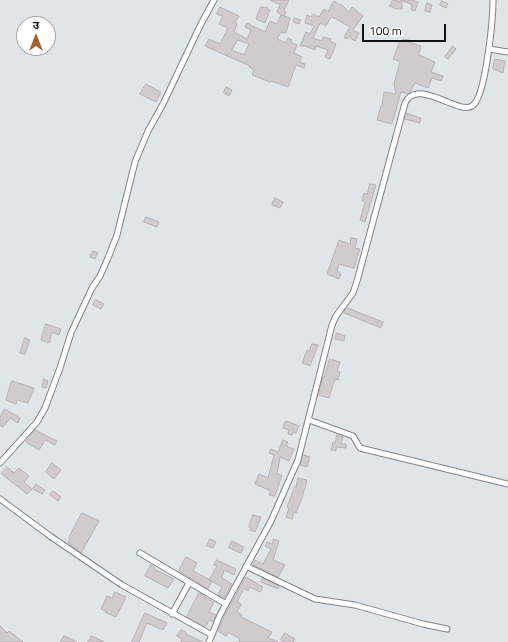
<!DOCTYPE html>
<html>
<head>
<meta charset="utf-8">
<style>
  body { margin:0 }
  #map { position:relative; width:508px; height:642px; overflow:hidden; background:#e0e5ea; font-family:"Titillium Web","Noto Sans Devanagari",sans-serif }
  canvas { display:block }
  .north { position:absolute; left:16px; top:16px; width:40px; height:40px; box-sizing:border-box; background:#fff; border:1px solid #a0a0a1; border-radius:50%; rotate:0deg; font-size:11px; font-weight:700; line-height:16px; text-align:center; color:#111214 }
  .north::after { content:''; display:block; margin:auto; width:14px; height:18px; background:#a5622f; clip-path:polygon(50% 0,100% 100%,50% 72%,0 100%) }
  .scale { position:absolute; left:362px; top:24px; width:84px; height:18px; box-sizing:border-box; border:2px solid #111214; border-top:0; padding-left:5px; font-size:12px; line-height:14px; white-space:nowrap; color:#111214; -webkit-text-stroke:3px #fff; paint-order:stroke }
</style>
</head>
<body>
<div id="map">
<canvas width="508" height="642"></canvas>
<div class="north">उ</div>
<div class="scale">100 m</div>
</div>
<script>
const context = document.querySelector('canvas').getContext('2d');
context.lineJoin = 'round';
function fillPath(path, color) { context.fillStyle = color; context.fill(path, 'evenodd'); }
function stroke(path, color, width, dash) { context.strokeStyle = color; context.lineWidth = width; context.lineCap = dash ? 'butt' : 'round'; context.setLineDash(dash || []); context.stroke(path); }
const building = new Path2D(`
  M270 0H289L284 10 286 12 284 16 277 12 280 5Z
  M393 0 402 2V9H396L390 6Z
  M400 0H412L418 2 415 11 411 10 412 5Z
  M334 1 340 5 341 4 349 12 352 7 363 16 353 30 359 33 355 41 350 38 351 36 350 35 347 39 344 37 350 27 336 19 331 17 326 26 320 23 313 38 322 41 323 37 331 39 330 41 336 44 330 59 325 57 328 50 316 46 315 50 305 46H300L306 32 310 34 314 26 305 23 307 15 311 17 313 14 319 17 324 9 328 11Z
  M442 1 448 4 446 8 440 5Z
  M427 3 432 5 430 12 425 11Z
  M220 7 239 16 235 23 237 24 234 32 247 39 251 30 245 27 247 23 265 32 270 21 277 24 281 15 290 18 286 33 281 32 277 39 286 43 288 38 292 40 291 42 297 45 294 53 302 57 299 62 305 64 304 68 296 65 288 87 271 81 270 82 252 75 254 70 249 67 250 66 205 46 209 39 220 44 228 28 219 24 223 16 217 14ZM238 40 249 44 244 55 232 50Z
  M262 7 268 8 267 9 270 10 265 23 256 19 260 8Z
  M295 18 301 20 299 24 293 22Z
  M403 39 409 40 408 42 421 46 419 55 435 62 431 72 443 76 441 81 432 78 428 88 415 83 410 92 408 94 401 92 392 124 377 120 381 106H382L384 92 396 94 394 84 400 62 393 59 400 41H403Z
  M453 46 456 49 448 59 445 57Z
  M495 59 505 61 503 73 493 69Z
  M146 84 161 92 156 102 140 94Z
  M226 87 232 90 229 96 224 93Z
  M406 113 421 118 420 123 405 119Z
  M370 184 376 185 365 222 360 220 365 202 362 201 364 193 367 194Z
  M275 198 283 202 280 208 272 205Z
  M146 217 159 222 157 227 144 222Z
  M351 238 357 239 355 248 360 249 354 268 339 264 337 271 341 274 339 279 327 274 339 240 350 244Z
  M93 251 98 253 95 259 90 257Z
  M96 300 104 304 101 309 93 305Z
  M347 308 383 322 381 328 344 313Z
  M46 324 61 329 59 335 52 332 49 343 41 340Z
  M337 333 345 336 344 341 335 339Z
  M25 338 30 340 25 354 20 353Z
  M312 344 318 345 310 366 302 363 307 350 309 351Z
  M330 359 340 362 337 371 340 372 338 380 335 379 329 398 318 395 323 377H324Z
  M44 379 48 381 46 388 42 387Z
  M12 381 34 388 28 403 17 400 16 404 6 400Z
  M5 409 20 418 18 423 10 418 3 427 0 425V418Z
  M286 421 299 426 296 433 293 432 292 435 288 434 289 430 283 428Z
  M35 430 57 441 55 445 45 440 39 450 26 442Z
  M337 435 343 437 341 444H346V448L336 447V451L331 450 333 442 335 443Z
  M283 440 288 442 286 446 294 449 289 461 280 457 277 474 282 475 275 496 269 495 271 491 255 484 259 474 268 478 274 455 269 453 271 449 278 452Z
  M303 455 310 457 307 467 300 465Z
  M52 463 61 470 54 479 46 472Z
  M7 467 14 473 19 468 29 476 24 482 32 489 27 494 2 474Z
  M298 478 307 480 302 498 296 513 294 512 292 519 286 517 289 508 287 507 295 486 296 487Z
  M36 484 45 490 42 494 33 489Z
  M53 491 61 497 58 501 50 495Z
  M82 513 99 521 81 553 68 543 70 539 69 538Z
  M253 515 261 517 255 532 250 530 251 528 249 527Z
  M210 539 216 542 213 548 207 546Z
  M274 539 279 541 273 560 285 565 278 577 253 565 255 560 263 564 271 549 265 546 267 542 272 544Z
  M232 541 244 547 241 553 229 548Z
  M186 557 197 563 193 571 212 581 208 589 179 571Z
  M217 560 236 569 234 575 224 570 222 578 232 584 224 598 218 595 222 587 209 580 217 566 214 565Z
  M151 565 155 568 154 569 174 579 168 588 145 576Z
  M246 577 263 587 260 592 250 587 248 591 244 588 237 602 241 604 237 612 242 615 241 617 272 632 268 638 278 642H239L240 639 228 632 226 636 218 631 224 617Z
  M263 578 279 586 278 589 261 582Z
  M115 592 126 597 116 617 105 612 106 611 101 609 107 596 112 598Z
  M199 593 205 596 204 597 214 602 209 612 216 615 213 622 210 620 205 627 187 617Z
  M145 613 167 623 163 630 147 623 139 642H132Z
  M0 626 7 633 9 631 23 642H0Z
  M181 630 186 632V634L203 642H181L182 639 177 636Z
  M285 633 295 639 293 642H285L281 640Z
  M64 636 77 642H61Z
  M92 636 104 642H88Z`);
fillPath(building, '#d2cbce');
stroke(building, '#b7b1b4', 1);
const minor = new Path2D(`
  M489 49 508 52
  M309 420 353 436 360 448 508 484
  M0 463 37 422 45 408 60 368 71 333 92 288 100 276 108 258 117 235 135 162 148 131 163 104 200 26 214 0
  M0 499 50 536 122 585 212 635
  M140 553 226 604
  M246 566 315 599 355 605 423 624 447 629
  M172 614 189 583
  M209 642 220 615 271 521 298 460 332 325 336 316 353 293 357 281 405 103C417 77 458 115 472 106 486 98 493 17 493 0`);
stroke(minor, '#808389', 7);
stroke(minor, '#fff', 5);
</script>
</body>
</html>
